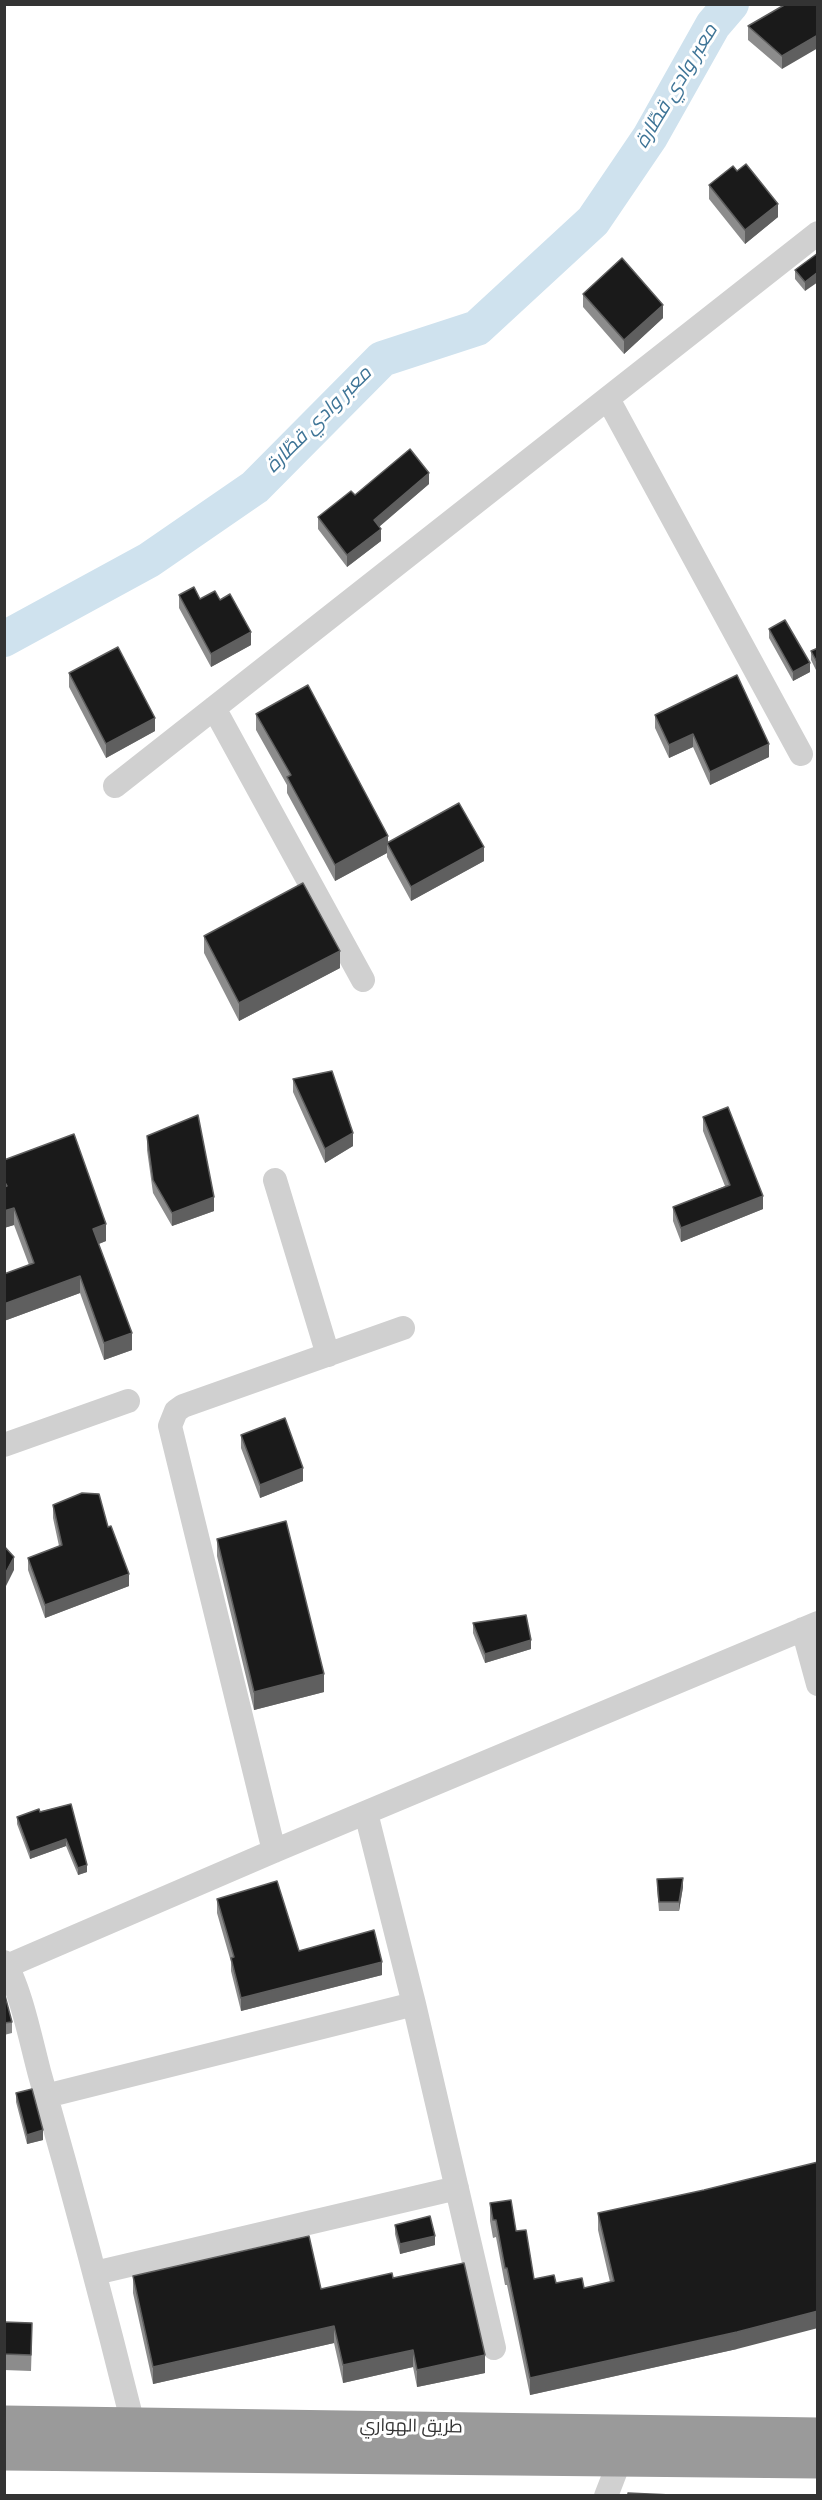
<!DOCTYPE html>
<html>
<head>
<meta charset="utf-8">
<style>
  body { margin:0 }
  #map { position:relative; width:822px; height:2500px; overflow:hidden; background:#fff; font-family:Overpass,sans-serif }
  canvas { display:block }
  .frame { position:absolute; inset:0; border:6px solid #333; pointer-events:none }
</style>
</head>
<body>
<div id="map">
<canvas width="822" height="2500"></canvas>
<div class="frame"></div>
</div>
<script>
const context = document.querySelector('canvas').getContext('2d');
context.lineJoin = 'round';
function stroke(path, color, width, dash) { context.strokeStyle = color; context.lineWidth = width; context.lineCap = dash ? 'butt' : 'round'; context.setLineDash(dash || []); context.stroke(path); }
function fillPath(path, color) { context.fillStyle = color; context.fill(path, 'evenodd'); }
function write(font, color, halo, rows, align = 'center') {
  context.font = font + ' Overpass,Cairo,sans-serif'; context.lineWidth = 6; context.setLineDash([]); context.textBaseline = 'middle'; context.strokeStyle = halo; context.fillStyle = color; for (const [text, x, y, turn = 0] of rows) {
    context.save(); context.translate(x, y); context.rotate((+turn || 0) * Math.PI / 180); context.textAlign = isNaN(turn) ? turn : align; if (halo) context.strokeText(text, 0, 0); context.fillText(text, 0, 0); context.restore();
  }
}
stroke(new Path2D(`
  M4 639 149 560 255 487 382 359 477 328 593 221 650 137 713 25 731 4`), '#cfe2ee', 36);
stroke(new Path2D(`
  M608 399 801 754
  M214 708 363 980
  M115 786 818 233
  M275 1180 328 1355
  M4 1445 128 1401
  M803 1629 818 1684
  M366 1813 414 2004 494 2348
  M274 1851 170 1426 176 1411 183 1406 403 1328
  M4 1962C20 1985 32 2046 40 2075 73 2191 104 2307 133 2424
  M7 1966 274 1851 818 1623
  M46 2096 414 2004
  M95 2273 457 2188
  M606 2496 620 2460`), '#d0d0d0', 24);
stroke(new Path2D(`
  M4 2422 818 2434
  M4 2454 818 2462`), '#9a9a9a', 33);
fillPath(new Path2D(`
  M786 4 782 69 748 40V26Z
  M709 185 778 217 745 244 709 199Z
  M818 253 805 291 795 279V270Z
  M583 294 663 318 624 354 583 307Z
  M429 484 379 527 381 541 347 567 318 529V517L355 495Z
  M179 595 200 599 220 600 251 645 211 667 179 608Z
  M769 629 810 672 793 681 769 638Z
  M818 648V674L811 660V651Z
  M69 673 155 731 106 758 69 687Z
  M256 714 388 842 484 861 411 901 387 857V853L335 881 287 793V785L256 730Z
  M655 715 769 757 710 785 693 747 669 758 655 728Z
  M204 936 340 968 239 1021 204 953Z
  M293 1079 353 1146 325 1163 293 1092Z
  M703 1117 763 1209 681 1242 673 1221V1207L725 1186 703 1131Z
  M147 1136 214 1211 172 1226 153 1193 147 1150Z
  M4 1160 106 1241 99 1244 132 1350 104 1360 80 1293 4 1321V1274L29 1265 14 1225 4 1228Z
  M241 1435 303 1481 260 1498 241 1448Z
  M53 1505 108 1527 129 1586 45 1618 28 1570V1558L59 1546 53 1518Z
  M217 1539 324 1692 254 1710 217 1556Z
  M473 1623 531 1649 485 1663 473 1633Z
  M71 1804 87 1872 78 1875 66 1846 30 1859 17 1824V1817Z
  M657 1879 683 1887 679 1911H659L657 1888Z
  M217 1899 299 1951 382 1975 241 2011 231 1971V1962L217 1913Z
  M4 1992 12 2022V2033L4 2035Z
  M16 2093 43 2140 27 2144 16 2102Z
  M490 2203 516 2231 534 2279 584 2288 610 2282 598 2230V2213L737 2349 530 2395 507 2285H505L496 2237 493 2238 490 2221Z
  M395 2225 435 2245 400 2254 395 2234Z
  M133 2276 321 2289 393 2278 485 2373 417 2387 413 2367 343 2383 334 2343 153 2384 133 2293Z
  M4 2322 32 2338 31 2371 4 2370Z`), '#8c8c8c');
fillPath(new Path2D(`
  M818 35V48L782 69V56Z
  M778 204V217L745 244V230Z
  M818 272V282L805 291V282Z
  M663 305V318L624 354V340Z
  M429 473V484L374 531V520Z
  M381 529V541L347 567V555Z
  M251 632V645L211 667V654Z
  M810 663V672L793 681V672Z
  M155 718V731L106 758V744Z
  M693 734V747L669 758V745Z
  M769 744V757L710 785V772Z
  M388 836V846L387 843V853L335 881V865Z
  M484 847V861L411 901V887Z
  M340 951V968L239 1021V1003Z
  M353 1133V1146L325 1163V1149Z
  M763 1196V1209L681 1242V1228Z
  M214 1197V1211L172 1226V1213Z
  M14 1208V1225L4 1228V1211Z
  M106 1224V1241L93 1246V1229Z
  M80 1276V1293L4 1321V1304Z
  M132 1333V1350L104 1360V1343Z
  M303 1468V1481L260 1498V1485Z
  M14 1557V1570L4 1590V1576Z
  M129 1574V1586L45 1618V1605Z
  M531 1640V1649L485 1663V1654Z
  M324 1674V1692L254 1710V1692Z
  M66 1839V1846L30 1859V1852Z
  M87 1865V1872L78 1875V1868Z
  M683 1878V1887L679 1911V1902Z
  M382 1962V1975L241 2011V1998Z
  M43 2130V2140L27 2144V2135Z
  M435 2236V2245L400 2254V2244Z
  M818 2311V2328L737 2349 530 2395V2378Z
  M334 2326V2343L153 2384V2367Z
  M413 2350V2367L343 2383V2365Z
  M485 2355V2373L417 2387V2370Z`), '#5f5f5f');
const building = new Path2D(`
  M786 4H818V35L782 56 748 26Z
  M746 164 778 204 745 230 709 185 733 166 737 171Z
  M818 253V272L805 282 795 270Z
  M622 258 663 305 624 340 583 294Z
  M410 449 429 473 374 520 381 529 347 555 318 517 351 491 355 495Z
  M194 587 200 599 215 591 220 600 230 594 251 632 211 654 179 595Z
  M785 620 810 663 793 672 769 629Z
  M118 647 155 718 106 744 69 673Z
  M818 648V664L811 651Z
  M737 675 769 744 710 772 693 734 669 745 655 715Z
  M308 685 388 836 335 865 287 777 291 775 256 714Z
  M459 803 484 847 411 887 387 843Z
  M303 883 340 951 239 1003 204 936Z
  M332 1071 353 1133 325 1149 293 1079Z
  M728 1107 763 1196 681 1228 673 1207 730 1185 703 1117Z
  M198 1115 214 1197 172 1213 153 1180 147 1136Z
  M74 1134 106 1224 93 1229 132 1333 104 1343 80 1276 4 1304V1274L34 1263 14 1208 4 1211V1187L7 1186 4 1181V1160Z
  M285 1418 303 1468 260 1485 241 1435Z
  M82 1493 99 1494 108 1527 111 1526 129 1574 45 1605 28 1558 62 1545 53 1505Z
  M286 1521 324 1674 254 1692 217 1539Z
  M4 1546 14 1557 4 1576Z
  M526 1615 531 1640 485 1654 473 1623Z
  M71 1804 87 1865 78 1868 66 1839 30 1852 17 1817 39 1809 40 1812Z
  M683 1878 679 1902H659L657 1879Z
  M277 1881 299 1951 374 1930 382 1962 241 1998 231 1958 234 1957 217 1899Z
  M4 1992 12 2022 4 2023Z
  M32 2089 43 2130 27 2135 16 2093Z
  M818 2162V2311L737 2332 530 2378 507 2268H505L496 2220H493L490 2203 511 2200 516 2231 526 2230 534 2279 554 2275 556 2283 582 2278 584 2288 614 2281 598 2213 704 2190Z
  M430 2216 435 2236 400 2244 395 2225Z
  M309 2236 321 2289 392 2273 393 2278 464 2263 485 2355 417 2370 413 2350 343 2365 334 2326 153 2367 133 2276Z
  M4 2322 32 2323 31 2355 4 2354Z
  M628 2493 693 2496H628Z`);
fillPath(building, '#1a1a1a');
stroke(building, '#5f5f5f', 1.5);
write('18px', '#333', '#fff', [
  ["طريق الهواري",411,2428,1]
]);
write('italic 20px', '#3f7597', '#fff', [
  ["معبر وادي قطّارة",678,87,-59],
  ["معبر وادي قطّارة",320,421,-45]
]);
</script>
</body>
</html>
